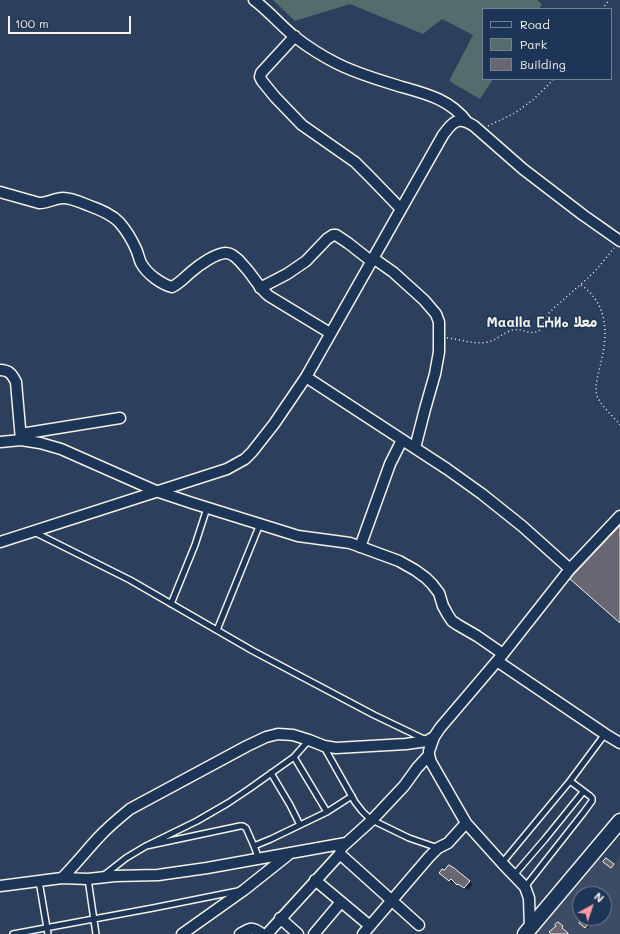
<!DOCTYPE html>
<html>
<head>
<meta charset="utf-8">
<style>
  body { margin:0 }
  #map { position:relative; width:620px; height:934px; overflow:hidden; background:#2c3f5d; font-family:Mali,sans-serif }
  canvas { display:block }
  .legend { position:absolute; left:482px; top:8px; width:130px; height:72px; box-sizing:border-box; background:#1d3557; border:1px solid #738091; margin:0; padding:5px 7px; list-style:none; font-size:12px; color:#f4f1e8 }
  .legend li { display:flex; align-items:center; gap:8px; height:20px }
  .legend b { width:20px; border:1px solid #738091 }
  .north { position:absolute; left:572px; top:886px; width:40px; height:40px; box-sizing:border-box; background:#1d3557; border:1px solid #738091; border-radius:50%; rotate:40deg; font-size:11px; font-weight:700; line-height:16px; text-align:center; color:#f4f1e8 }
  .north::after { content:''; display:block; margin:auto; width:14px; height:18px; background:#ff9aa2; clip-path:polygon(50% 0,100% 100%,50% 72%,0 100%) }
  .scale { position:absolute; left:8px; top:16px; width:123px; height:18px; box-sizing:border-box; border:2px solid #f4f1e8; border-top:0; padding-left:5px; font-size:12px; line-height:14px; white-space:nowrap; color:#f4f1e8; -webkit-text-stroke:3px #1d3557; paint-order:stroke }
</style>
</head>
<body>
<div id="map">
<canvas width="620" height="934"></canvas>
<ul class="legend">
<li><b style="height:5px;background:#1d3557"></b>Road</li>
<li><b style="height:11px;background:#526d6b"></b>Park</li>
<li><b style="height:11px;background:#696674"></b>Building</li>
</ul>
<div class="north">N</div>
<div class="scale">100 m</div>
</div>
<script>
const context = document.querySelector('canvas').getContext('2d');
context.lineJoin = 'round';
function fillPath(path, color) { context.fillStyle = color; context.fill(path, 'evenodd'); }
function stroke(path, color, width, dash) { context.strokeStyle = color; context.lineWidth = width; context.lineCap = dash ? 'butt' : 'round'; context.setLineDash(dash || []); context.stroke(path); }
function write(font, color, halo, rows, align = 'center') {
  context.font = font + ' Mali,"Playpen Sans Arabic","Noto Sans Tifinagh",sans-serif'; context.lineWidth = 3; context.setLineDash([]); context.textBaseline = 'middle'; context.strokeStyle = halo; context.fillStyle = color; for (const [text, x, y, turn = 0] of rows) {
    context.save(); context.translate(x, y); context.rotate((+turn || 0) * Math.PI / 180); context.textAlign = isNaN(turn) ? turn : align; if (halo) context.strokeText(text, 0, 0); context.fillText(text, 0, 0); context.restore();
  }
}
fillPath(new Path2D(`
  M620 857V934H536L598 858 610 868ZM580 894H604V918H580Z`), '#3e4b64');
fillPath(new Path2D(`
  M273 0H537L542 4 539 9H483V79H493L480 99 449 81 473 35 442 19 423 34 350 4 295 21Z`), '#526d6b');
fillPath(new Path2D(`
  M455 869 473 884 468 890 455 881 453 883 450 881 440 873Z
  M585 918H592L594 920 588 928 585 927Z`), '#0007');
const building = new Path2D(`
  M620 526V623L570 579Z
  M606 858 614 864 611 868 603 862Z
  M449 865 454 868 470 881 464 888 458 884 457 885 451 879 449 881 439 873 442 869 444 870Z
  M584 918H593L585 928 579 923Z
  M558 922 563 926 562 928 568 933V934H551L549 932 556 926 555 925Z`);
fillPath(building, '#696674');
stroke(building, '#f4f1e8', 1);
const lane = new Path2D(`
  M34 532 130 580 253 651 374 715 424 739
  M171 604 195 545 207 508
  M217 630 260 524
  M324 747 355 802 362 811 367 816 372 820 409 838 438 848
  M294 757 327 812
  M271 773 290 805 300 825
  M146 846 197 821 228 803 249 789 294 757 309 740
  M259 859 254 846 271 839 327 812 352 796
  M502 863 570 781 605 734
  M514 875 545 839 583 792
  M103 876 126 858 146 846 240 826H243L246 828 254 846
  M88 879 96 934
  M39 881 48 934
  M525 887 584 812 592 801V798L590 796 570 781
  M13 934 153 908 238 891`);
const street = new Path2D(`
  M254 0C269 11 281 26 295 37 308 47 322 56 336 63 357 74 380 80 402 87 427 94 451 100 467 122
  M295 36 261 73 260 77 262 81 275 97 302 125 355 162 371 178 401 209
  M0 192 39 203C48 203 55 198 63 198 72 198 82 203 90 206 101 210 111 214 119 222 126 230 132 240 136 249 138 253 139 259 141 263 147 274 161 284 172 287 180 283 185 277 191 272 199 265 216 253 226 253 233 253 239 260 243 265 253 275 258 287 269 296L330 333
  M373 258 393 272 424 300 436 314 439 322V352L435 374 425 409 415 448
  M260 288 287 274 306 261 327 239 333 235H336L348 243 371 261
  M0 370C9 370 12 374 16 382L21 440
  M306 377 447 469 482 494 522 526 570 569
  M21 434 120 418
  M0 442 21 440 40 443 61 449 156 491 192 503 298 536 350 543 399 561 415 570 426 578 432 584 439 593 443 606 448 615 452 621 458 625 477 636 503 654
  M0 542 227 469 245 459 252 452 274 424 306 377 443 135C453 121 458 116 474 126L523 169 583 215 620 241
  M360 547 390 464 402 440
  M497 661 605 734 620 743
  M340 854 419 925
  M62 878C75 865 86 851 98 838 108 827 119 818 130 809L247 746 266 737 278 734 293 735 309 740 324 746 336 748 406 744 427 741 434 737
  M315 880 370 926
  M0 886 39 881 62 878 88 879 115 876 158 875 207 868 346 843
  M280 918 298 934
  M530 928 529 898 525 887 502 863 466 823 431 762 429 755V751L434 737 440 728 503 654 570 569 620 516
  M182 934 244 890 288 855
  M240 934C250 928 252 926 262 934
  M267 934 340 854 341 848 372 820 404 786 417 768 429 755
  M314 934 341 902
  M363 934 429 857 438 848 448 843 466 823`);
const secondary = new Path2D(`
  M525 934 620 821`);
stroke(lane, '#f4f1e8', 8);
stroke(street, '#f4f1e8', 13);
stroke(secondary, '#f4f1e8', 17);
stroke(new Path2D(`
  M602 9 609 0
  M488 126 515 113 534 99 554 79
  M581 285C608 304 608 333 601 362 599 372 594 386 597 396 601 406 613 416 620 425
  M447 338C462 339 472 345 488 342 497 340 504 332 513 330 523 327 529 337 540 330L549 313 555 307 588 278 597 269 614 248`), '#f4f1e8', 1.5, [1, 3]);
stroke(lane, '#1d3557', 5);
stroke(street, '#1d3557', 10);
stroke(secondary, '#1d3557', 14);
write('bold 14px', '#f4f1e8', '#1d3557', [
  ["Maalla ⵎⵄⵍⴰ معلا",542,323]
]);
</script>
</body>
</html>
